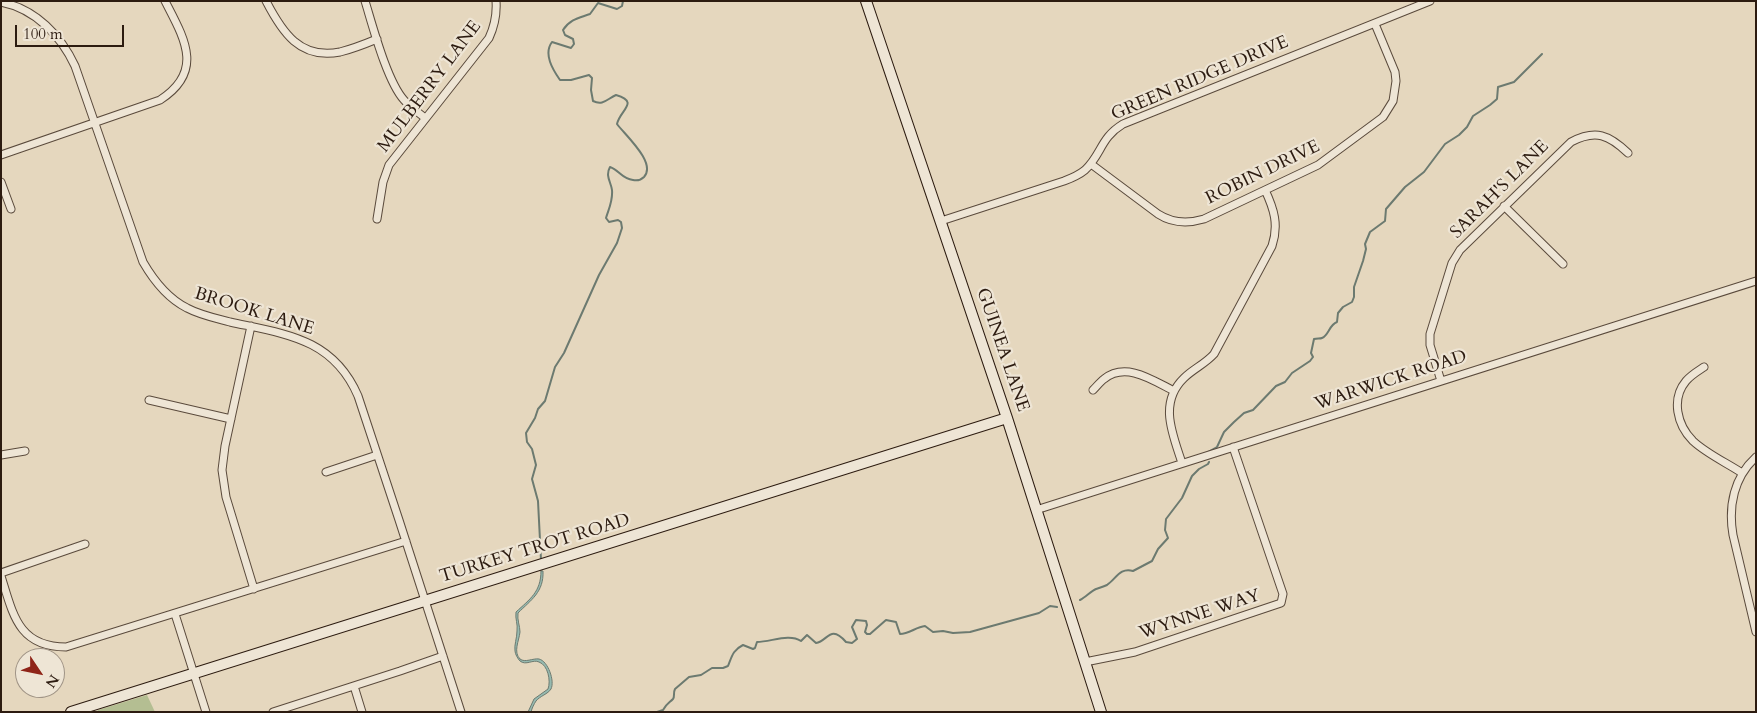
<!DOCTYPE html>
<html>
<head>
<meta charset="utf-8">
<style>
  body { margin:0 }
  #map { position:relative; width:1757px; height:713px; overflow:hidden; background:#e5d7be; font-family:Cardo,serif }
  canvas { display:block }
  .frame { position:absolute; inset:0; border:2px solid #2c1b10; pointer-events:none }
  .north { position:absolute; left:15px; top:648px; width:50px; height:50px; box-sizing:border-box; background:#eee5d5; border:1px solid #a09486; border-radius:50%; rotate:124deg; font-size:14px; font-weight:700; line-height:20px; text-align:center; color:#2c1b10 }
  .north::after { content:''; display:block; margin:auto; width:18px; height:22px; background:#8f2418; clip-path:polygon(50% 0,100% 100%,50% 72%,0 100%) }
  .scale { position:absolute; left:15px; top:25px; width:109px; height:22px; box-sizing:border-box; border:2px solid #2c1b10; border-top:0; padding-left:6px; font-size:15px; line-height:18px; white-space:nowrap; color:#2c1b10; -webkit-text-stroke:4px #eee5d5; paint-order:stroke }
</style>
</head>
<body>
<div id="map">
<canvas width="1757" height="713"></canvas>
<div class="frame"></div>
<div class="north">N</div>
<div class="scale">100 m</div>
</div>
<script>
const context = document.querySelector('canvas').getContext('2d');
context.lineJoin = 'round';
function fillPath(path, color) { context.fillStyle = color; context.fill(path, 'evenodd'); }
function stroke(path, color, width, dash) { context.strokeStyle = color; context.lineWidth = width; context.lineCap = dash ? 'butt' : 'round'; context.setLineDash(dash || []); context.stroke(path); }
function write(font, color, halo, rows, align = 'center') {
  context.font = font + ' Cardo,serif'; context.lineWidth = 4.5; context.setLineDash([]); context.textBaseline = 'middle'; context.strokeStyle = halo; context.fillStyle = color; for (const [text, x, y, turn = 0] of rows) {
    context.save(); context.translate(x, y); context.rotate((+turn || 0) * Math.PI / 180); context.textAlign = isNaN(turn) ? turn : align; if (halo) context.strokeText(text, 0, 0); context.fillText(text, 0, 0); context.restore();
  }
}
fillPath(new Path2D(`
  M147 695 155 712H96L98 710Z`), '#b4be92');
const water = new Path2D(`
  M541 571H543C544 592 531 600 518 613 517 620 520 626 520 632 519 641 513 652 520 659 525 663 533 658 539 659 548 661 555 681 551 689 548 694 540 696 536 701 534 704 532 708 531 712H528L534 699 548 689C551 681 548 665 539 662 533 659 526 666 520 661 518 659 515 654 515 651 514 645 517 638 517 631 518 624 515 619 516 612 530 599 541 592 541 571Z`);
fillPath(water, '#96bab0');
stroke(water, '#6c7a70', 1);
stroke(new Path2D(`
  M1208 452 1217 447 1224 432 1234 422 1244 413 1253 410 1276 386 1285 382 1292 373 1310 361 1313 357 1311 353 1314 339C1317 338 1320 339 1322 338 1329 335 1329 325 1337 322L1338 313 1343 307 1352 302 1354 297V287L1363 261 1366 249 1365 244 1370 232 1385 221 1386 209 1405 187 1424 172 1445 144 1459 135 1467 127 1473 116 1490 105 1497 99 1498 87 1514 82 1542 54
  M541 560 538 501 532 479 536 465 532 449 527 442 526 433 535 418 538 409 545 401 555 367 564 353 599 275 617 243 622 228 621 222 618 220 609 222 606 218C609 208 613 201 612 190 611 182 605 176 610 167 619 170 622 179 633 180 638 181 641 180 644 177 657 163 625 135 617 124 620 110 640 102 616 95 607 99 603 106 593 101L591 90 592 78 589 75 571 80H560C553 70 543 54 552 42L571 48 574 44 573 39 565 35 563 30C570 19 579 18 590 14L598 3 617 9 622 6 623 1
  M1080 600C1086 597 1091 591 1096 589 1099 588 1103 587 1107 585 1116 579 1120 567 1133 571L1152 561 1158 549 1168 538 1165 530 1166 519 1182 498 1192 476 1199 469 1208 464 1209 462
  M657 712 663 710C666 704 669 703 673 699 675 696 673 693 675 689L689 677 701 675 712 668H723L728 666C732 656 733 650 743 645L753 649 755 648 757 642C771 642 789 633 801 641L807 635 816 643C828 641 830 624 846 642L852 643 857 639 852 627 856 620 866 621 867 625 865 632 867 634H870L886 620 896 622 900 634C909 634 916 627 925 626L933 632 943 631 953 633 970 632 1039 613 1050 606 1057 607`), '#6c7a70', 2);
const street = new Path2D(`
  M266 1C282 32 300 60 340 52 352 49 365 44 377 39
  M365 1C373 27 387 81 404 100 410 107 418 112 425 118
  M1 2C36 9 61 36 75 66L143 262C154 281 167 298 187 308 200 315 215 318 230 322 285 334 333 338 358 396L399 520 461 712
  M1 155 160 100C205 71 184 38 165 1
  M1091 164 1158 214C1172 223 1187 224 1204 219L1318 165 1383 117 1393 101 1396 81 1395 72 1375 24
  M1 182 11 209
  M1504 206 1563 264
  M377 219 383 182 389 165 489 38C495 25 497 15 496 1
  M941 221 1064 181C1072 178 1079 175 1085 170 1102 154 1100 138 1123 124L1430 1
  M251 326 225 446 222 470 226 497 254 589
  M1704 367C1698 371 1691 375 1686 381 1671 399 1677 425 1693 441 1707 454 1727 463 1742 473
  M1441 381 1430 345V334L1452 263 1460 250 1571 142C1596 129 1609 135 1628 153
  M1093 390C1097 386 1100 382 1104 379 1126 361 1154 381 1174 391
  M149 400 231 419
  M1 455 25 451
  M1756 457C1734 477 1728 506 1733 535L1756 632
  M1182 463C1173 435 1158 403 1184 378 1193 369 1205 364 1214 354L1272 246C1279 225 1274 209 1265 190
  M326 472 377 455
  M1036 510 1756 281
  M1 573 85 544
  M1 576C13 614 18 647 66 647L406 541
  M175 614 206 712
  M1085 662 1135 652 1281 603 1283 594 1233 447
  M354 686 362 712
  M273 712 400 671 443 656`);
const secondary = new Path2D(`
  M866 1 1007 418 1101 712
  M71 712 1007 418`);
stroke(street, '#5a4a3c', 9);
stroke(secondary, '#2c1b10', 12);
stroke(street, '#eee5d5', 7);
stroke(secondary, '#eee5d5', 10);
write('18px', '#2c1b10', '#eee5d5', [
  ["GREEN RIDGE DRIVE",1200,79,-23],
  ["MULBERRY LANE",430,87,-53],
  ["ROBIN DRIVE",1263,173,-26],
  ["SARAH'S LANE",1500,190,-45],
  ["BROOK LANE",254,312,17],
  ["GUINEA LANE",1002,350,71],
  ["WARWICK ROAD",1391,381,-18],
  ["TURKEY TROT ROAD",535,549,-17],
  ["WYNNE WAY",1200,615,-18]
]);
</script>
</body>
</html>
